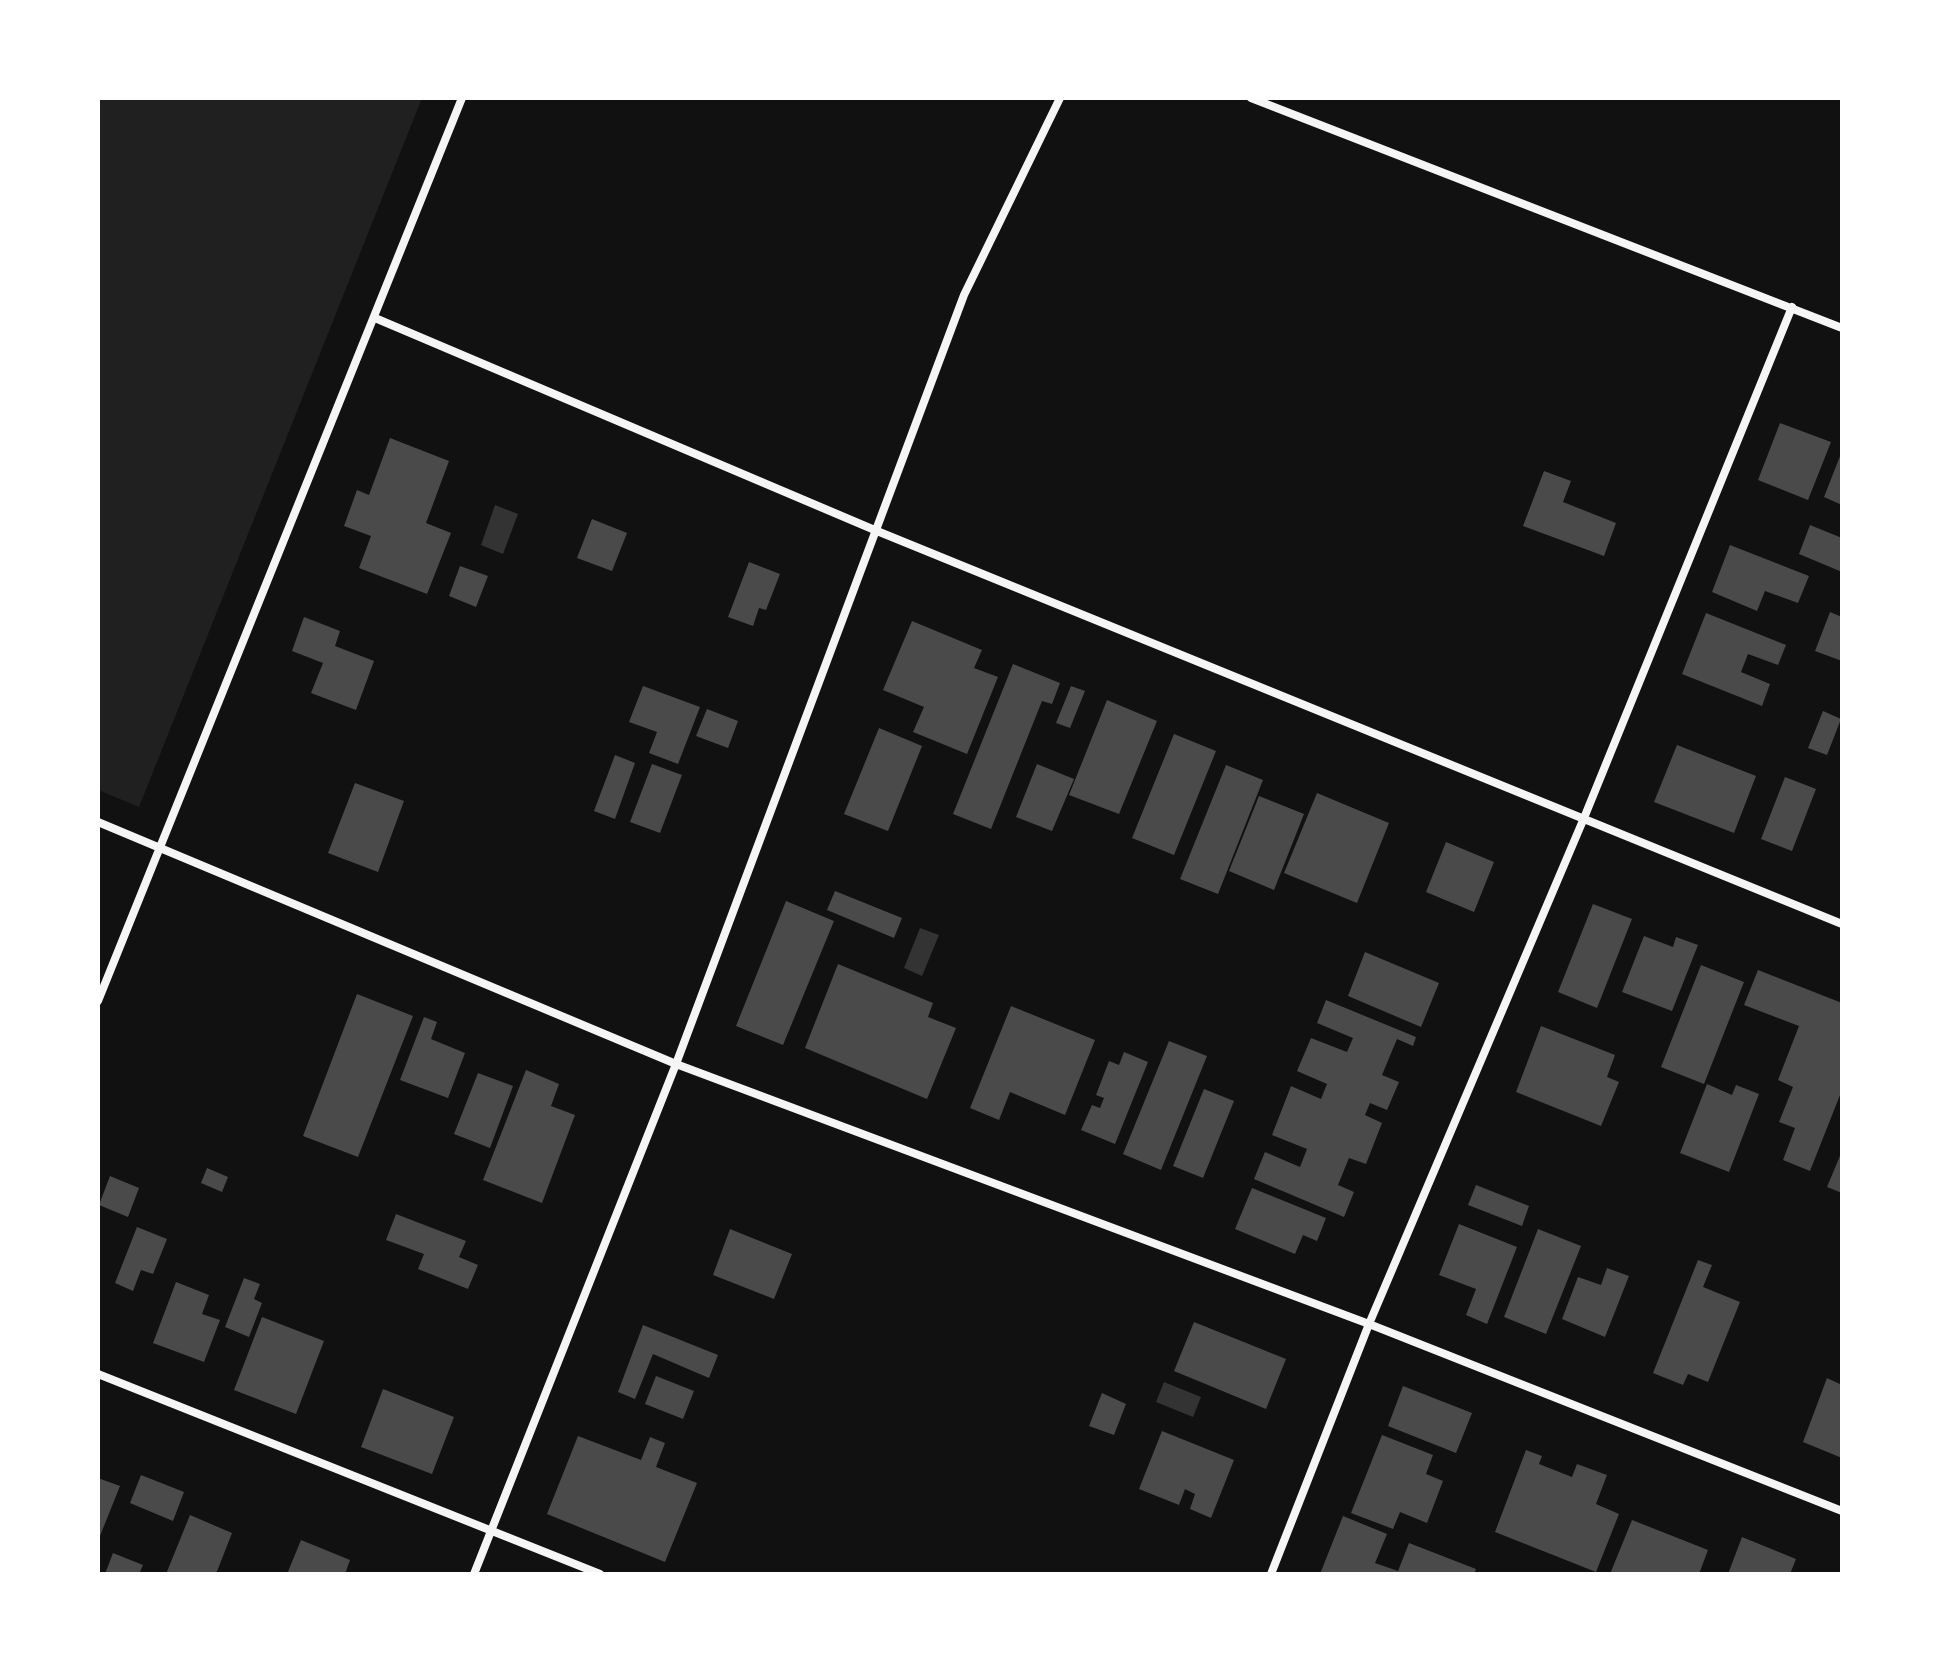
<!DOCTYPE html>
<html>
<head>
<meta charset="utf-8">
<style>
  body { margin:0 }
  #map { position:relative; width:1940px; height:1672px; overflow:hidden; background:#111; font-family:"Noto Sans",sans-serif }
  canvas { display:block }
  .frame { position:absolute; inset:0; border:100px solid #fff; pointer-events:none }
</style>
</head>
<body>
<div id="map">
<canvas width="1940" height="1672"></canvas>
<div class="frame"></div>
</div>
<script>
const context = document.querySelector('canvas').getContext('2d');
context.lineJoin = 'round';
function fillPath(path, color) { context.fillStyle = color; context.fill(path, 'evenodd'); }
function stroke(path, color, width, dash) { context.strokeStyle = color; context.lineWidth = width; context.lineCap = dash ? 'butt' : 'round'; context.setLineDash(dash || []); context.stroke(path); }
fillPath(new Path2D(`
  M98 98H422L139 807 98 790Z`), '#202020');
fillPath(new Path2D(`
  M495 505 518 514 503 554 481 545Z
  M920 928 939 935 922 976 904 968Z
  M1164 1382 1201 1397 1193 1417 1156 1402Z`), '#333');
fillPath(new Path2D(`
  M1780 423 1831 442 1808 500 1758 480Z
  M390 438 449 461 426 523 451 533 427 594 359 568 371 536 344 526 357 490 369 495Z
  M1842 451V505L1824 497Z
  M1544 471 1571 481 1563 502 1616 523 1604 556 1523 526Z
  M592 519 627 533 612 571 577 558Z
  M1810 525 1842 538V572L1799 554Z
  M1730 545 1809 576 1798 603 1765 591 1757 611 1712 592Z
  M749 562 780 574 766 610 759 608 753 626 728 617Z
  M460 566 488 576 476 607 449 596Z
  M1830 612 1842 617V661L1815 651Z
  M1706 613 1786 645 1778 665 1748 654 1741 672 1770 684 1762 706 1682 674Z
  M304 617 340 631 335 646 374 661 356 710 311 693 323 663 292 651Z
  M912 621 982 650 974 668 998 677 967 754 913 732 924 707 883 690Z
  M1013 664 1060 683 1052 704 1042 701 991 829 953 814Z
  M643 686 700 707 678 764 649 753 657 732 629 722Z
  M1071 686 1085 691 1070 728 1056 723Z
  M1107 700 1157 721 1119 814 1069 795Z
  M707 709 738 721 728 748 696 736Z
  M1823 711 1841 719 1827 755 1808 748Z
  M879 728 922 746 888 831 844 814Z
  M1174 734 1216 751 1174 855 1132 838Z
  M1677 745 1756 776 1734 833 1654 802Z
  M615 755 635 763 615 819 594 811Z
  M652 764 682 775 660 833 630 822Z
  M1037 764 1074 779 1052 831 1016 817Z
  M1226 765 1263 780 1218 894 1180 879Z
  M1785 777 1816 789 1792 851 1761 839Z
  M355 783 404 801 378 872 328 853Z
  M1317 793 1389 823 1357 903 1284 873Z
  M1259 796 1304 814 1274 890 1229 871Z
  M1446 842 1494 862 1474 912 1426 892Z
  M835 891 902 918 894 938 827 910Z
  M786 901 834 921 783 1045 736 1026Z
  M1593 904 1632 919 1597 1008 1558 992Z
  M1644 936 1673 947 1676 937 1698 945 1672 1011 1622 992Z
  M1365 952 1439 983 1421 1027 1348 996Z
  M838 964 933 1003 928 1017 956 1028 927 1099 805 1048Z
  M1701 965 1744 982 1704 1084 1661 1067Z
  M1758 970 1842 1003V1090L1810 1171 1783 1160 1795 1128 1779 1122 1793 1087 1778 1080 1799 1026 1744 1005Z
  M357 994 413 1016 358 1157 303 1136Z
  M1326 1000 1416 1037 1413 1046 1397 1039 1382 1075 1399 1082 1387 1110 1370 1103 1365 1115 1382 1123 1366 1164 1349 1158 1338 1185 1354 1192 1344 1217 1254 1179 1265 1152 1300 1167 1307 1149 1272 1135 1291 1086 1321 1099 1327 1084 1297 1071 1311 1038 1347 1052 1353 1038 1317 1023Z
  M1011 1006 1095 1040 1065 1115 1010 1092 999 1120 970 1108Z
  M424 1017 437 1022 431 1039 465 1053 448 1098 400 1080Z
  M1541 1026 1615 1055 1607 1077 1619 1082 1601 1126 1516 1092Z
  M1169 1041 1207 1056 1161 1170 1123 1154Z
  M1124 1052 1148 1062 1115 1144 1081 1130 1092 1105 1100 1108 1104 1098 1096 1095 1109 1061 1119 1065Z
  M526 1070 559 1084 551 1106 575 1115 542 1203 483 1180Z
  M478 1073 513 1086 490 1148 454 1134Z
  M1707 1084 1732 1095 1736 1085 1759 1094 1729 1172 1680 1153Z
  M1204 1089 1234 1101 1203 1178 1173 1166Z
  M1842 1151V1193L1827 1187Z
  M207 1168 228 1177 222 1192 201 1183Z
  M110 1176 139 1188 128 1217 99 1205Z
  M1476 1185 1529 1206 1522 1226 1468 1205Z
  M1252 1188 1326 1218 1317 1241 1303 1235 1295 1254 1235 1229Z
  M396 1214 466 1241 459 1257 478 1265 468 1289 418 1269 424 1254 386 1240Z
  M1459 1224 1517 1247 1487 1324 1466 1315 1476 1289 1439 1275Z
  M137 1227 167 1239 153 1274 141 1270 133 1291 115 1283Z
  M730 1229 792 1254 774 1299 713 1275Z
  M1538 1229 1581 1246 1546 1334 1504 1317Z
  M1698 1260 1712 1265 1703 1287 1740 1302 1708 1382 1688 1374 1683 1385 1653 1373Z
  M1607 1268 1629 1276 1605 1337 1562 1319 1578 1277 1601 1285Z
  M244 1278 260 1284 254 1299 262 1303 249 1337 225 1327Z
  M176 1282 209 1295 202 1314 220 1320 204 1362 153 1343Z
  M262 1317 324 1341 296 1414 234 1390Z
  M1194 1322 1286 1359 1266 1409 1174 1371Z
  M643 1325 718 1355 709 1378 653 1354 635 1399 618 1392Z
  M656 1376 694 1391 683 1419 645 1404Z
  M1827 1378 1842 1385V1458L1803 1442Z
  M1403 1386 1472 1413 1456 1453 1388 1426Z
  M383 1389 454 1417 432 1474 361 1447Z
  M1102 1393 1126 1404 1114 1435 1089 1426Z
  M1162 1431 1234 1460 1211 1518 1190 1509 1195 1494 1185 1489 1179 1505 1139 1489Z
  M1382 1435 1433 1455 1426 1474 1443 1481 1427 1523 1400 1512 1393 1529 1351 1513Z
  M578 1436 641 1460 650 1437 665 1443 656 1467 697 1483 665 1562 547 1514Z
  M1526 1450 1542 1456 1539 1464 1572 1477 1577 1464 1607 1475 1596 1504 1619 1514 1596 1572 1495 1532Z
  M141 1475 184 1492 173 1521 130 1503Z
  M98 1478 120 1486 98 1541Z
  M190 1515 232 1533 216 1574H166Z
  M1343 1516 1387 1534 1375 1563 1398 1571 1409 1543 1476 1569 1474 1574H1320Z
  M1632 1520 1708 1550 1699 1574H1610Z
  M1742 1537 1796 1559 1790 1574H1728Z
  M301 1540 350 1560 345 1574H287Z
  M113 1553 143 1565 139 1574H105Z`), '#4a4a4a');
stroke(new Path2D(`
  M1251 98 1842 328
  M375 318 877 531 1842 924
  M98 822 676 1064 1369 1324 1842 1511
  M98 1001 462 98
  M98 1374 600 1574
  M474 1574 676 1064 964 295 1060 98
  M1271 1574 1369 1324 1584 818 1792 307`), '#f5f5f5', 8);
</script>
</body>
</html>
